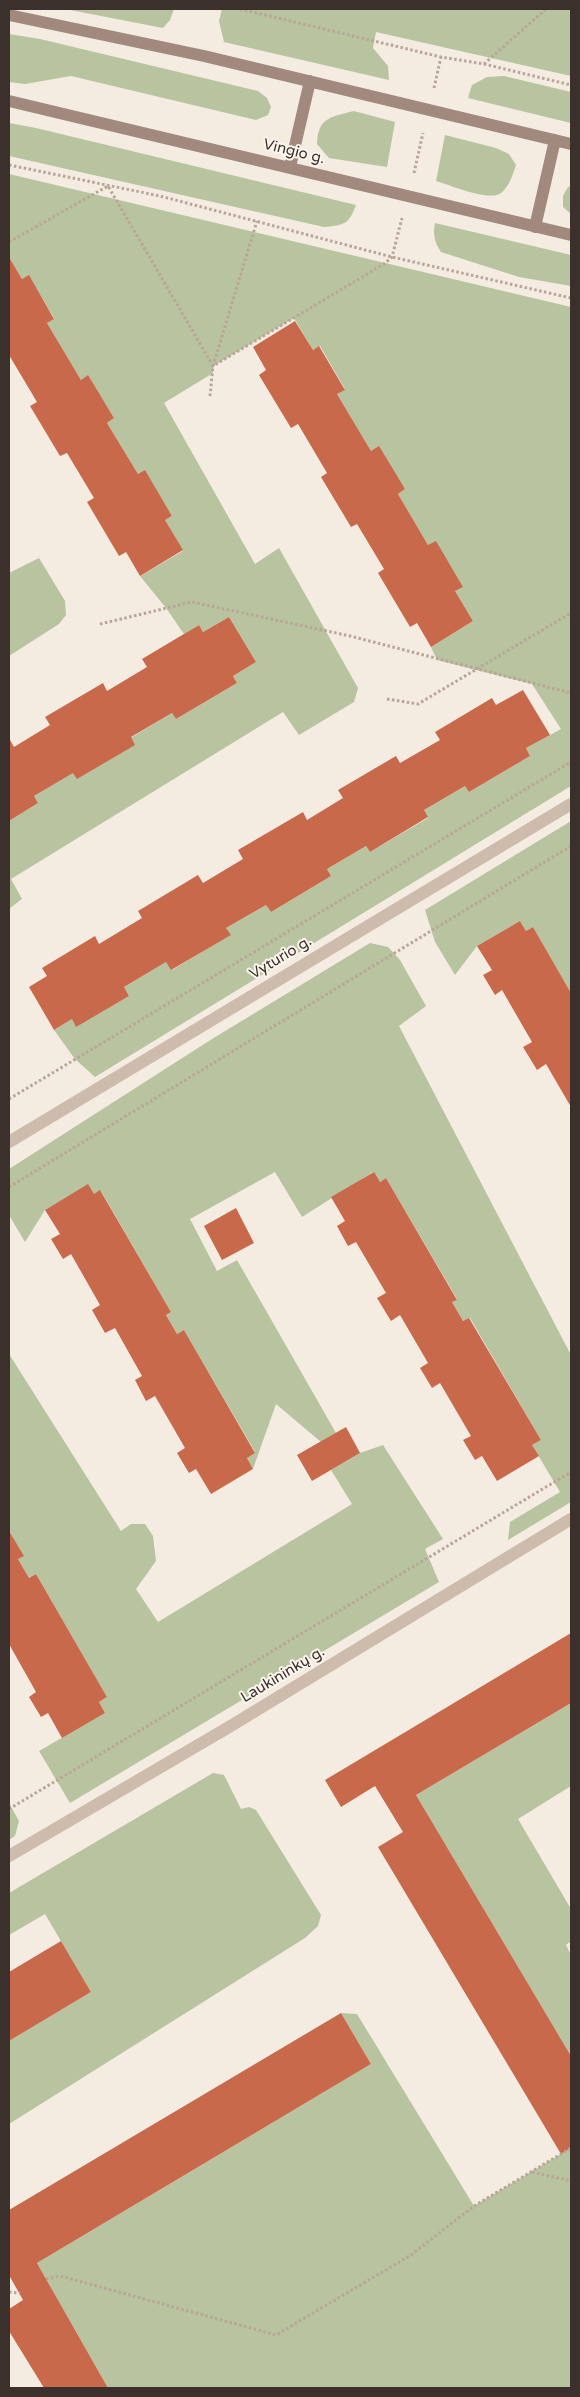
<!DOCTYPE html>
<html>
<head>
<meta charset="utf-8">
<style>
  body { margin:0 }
  #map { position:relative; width:580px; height:2397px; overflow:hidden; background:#f4ebe1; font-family:"Varela Round",sans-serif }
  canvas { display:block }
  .frame { position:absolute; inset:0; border:10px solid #3b302b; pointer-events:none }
</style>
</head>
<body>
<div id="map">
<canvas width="580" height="2397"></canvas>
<div class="frame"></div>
</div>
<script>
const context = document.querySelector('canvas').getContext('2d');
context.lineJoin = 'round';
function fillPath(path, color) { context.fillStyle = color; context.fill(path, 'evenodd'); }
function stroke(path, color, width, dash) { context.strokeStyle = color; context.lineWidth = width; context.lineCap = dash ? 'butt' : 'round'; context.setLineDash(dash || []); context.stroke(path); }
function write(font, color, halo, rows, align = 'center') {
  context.font = font + ' "Varela Round",sans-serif'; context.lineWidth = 4; context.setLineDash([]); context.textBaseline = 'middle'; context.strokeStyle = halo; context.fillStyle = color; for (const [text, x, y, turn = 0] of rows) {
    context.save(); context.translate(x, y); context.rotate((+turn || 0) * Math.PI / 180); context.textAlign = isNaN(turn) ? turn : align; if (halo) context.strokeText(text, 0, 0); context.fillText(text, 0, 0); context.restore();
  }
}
fillPath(new Path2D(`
  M65 9H174L170 20 163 28Z
  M222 9H571V76L376 32 373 48 388 66 389 80 224 42 219 21Z
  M9 34 40 39 258 91 267 98 271 107 268 115 256 120 71 76 25 84 9 82Z
  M504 76 571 92V123L468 98 472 85 487 77Z
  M354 111 395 122 387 167 329 158 317 144C318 117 331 117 354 111Z
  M9 123 36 128 356 205C349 224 345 225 324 227L9 156Z
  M445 135 496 148 509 154 516 165C513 174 509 187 501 193 489 202 450 185 436 181Z
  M9 174 571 307V786L95 1077 75 1059 54 1030 72 1019 76 1026 129 996 124 987 166 962 172 970 230 935 226 928 266 905 271 912 331 876 327 869 366 846 370 852 428 818 424 810 465 786 469 792 530 756 526 748 561 729 532 684 437 660 431 647 473 621 455 591 462 587 428 545 398 494 405 489 371 451 337 394 345 389 320 346 313 350 294 318 213 366V373L164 403 255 564 279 548 358 688 354 702 299 735 283 712 11 879 22 899 9 909V821L38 803 34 796 172 713 176 719 237 683 233 676 256 662 229 617 203 632 199 625 184 634 166 608 140 576 183 551 165 520 172 516 145 471 138 474 107 423 114 418 88 376 81 380 47 323 54 318 29 276 22 279 9 257Z
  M571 186V214L563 207V196L568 187Z
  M435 223 571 255V286L519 277 441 252C434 242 433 234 435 223Z
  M39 558 65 601 66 615 59 624 9 656V573Z
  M571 821V993L533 927 526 931 520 921 477 946 455 975 435 942 425 910Z
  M370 943 388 947 400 960 426 1006 399 1026 571 1355V1502L508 1540 510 1522 560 1492 532 1445 541 1440 470 1318 463 1321 452 1302 457 1299 386 1178 380 1182 373 1172 302 1217 275 1172 190 1219 217 1271 237 1260 336 1433 321 1442 276 1404 253 1469 247 1458 255 1452 184 1330 177 1334 166 1315 171 1312 101 1191 94 1194 88 1185 45 1210 25 1242 9 1215V1169L212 1039Z
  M9 1354 121 1531 131 1524H145L153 1536 156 1561 136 1589 158 1622 352 1504 331 1470 360 1453 383 1445 443 1539 425 1549 439 1582 70 1803 39 1751 105 1713 99 1702 107 1697 36 1574 29 1578 18 1559 23 1556 9 1531Z
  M571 1703V1786L518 1819 571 1909V1941L566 1945 571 1955V2056L416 1795Z
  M213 1773 224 1775 241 1809 249 1807 256 1810 321 1915 318 1926 305 1938 9 2124V2041L91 1992 45 1914 9 1935V1893Z
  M9 1803 19 1821 15 1836 9 1840Z
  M341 2013 357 2014 474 2206 571 2148V2388H108L37 2263 371 2064Z`), '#b8c4a0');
fillPath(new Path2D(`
  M9 257 22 279 29 275 54 319 47 323 81 380 88 375 114 418 107 423 138 474 145 470 172 516 165 520 183 550 140 576 126 552 119 556 87 502 94 498 67 453 60 456 30 406 37 402 9 355Z
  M295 321 313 350 319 346 345 390 337 394 371 451 379 446 405 489 398 494 428 545 436 541 463 587 455 591 473 621 431 647 417 623 410 627 378 573 384 569 357 524 351 527 321 477 327 473 298 424 291 428 259 375 266 370 253 347Z
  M229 617 256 662 233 676 237 683 176 719 172 713 131 737 135 745 77 779 73 773 34 796 38 803 9 821V738L14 747 50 725 45 717 103 683 107 691 147 667 142 659 199 625 203 632Z
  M523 690 550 735 526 748 530 756 469 792 465 786 424 810 428 817 370 852 366 846 327 869 331 876 271 912 266 905 226 928 231 935 171 970 166 962 124 987 129 996 76 1027 72 1019 54 1030 29 987 47 976 42 968 95 936 99 944 142 918 138 911 198 875 203 883 243 859 238 850 303 812 307 820 343 798 338 790 396 756 400 763 440 740 435 732 492 698 496 705Z
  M520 921 526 931 533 927 571 993V1107L546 1064 537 1070 523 1047 532 1042 502 990 495 995 483 975 492 970 477 946Z
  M374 1172 380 1182 386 1178 457 1300 452 1302 463 1321 469 1318 541 1440 532 1445 539 1456 497 1481 482 1456 475 1460 463 1440 471 1436 440 1383 432 1388 420 1368 428 1363 400 1315 391 1321 377 1298 386 1293 356 1242 348 1246 337 1226 345 1221 331 1197Z
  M88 1184 94 1194 100 1190 171 1312 166 1315 177 1334 184 1330 255 1453 247 1458 253 1469 211 1494 196 1469 189 1473 177 1453 185 1448 155 1396 146 1401 135 1380 142 1376 115 1328 105 1333 92 1310 100 1305 71 1254 63 1259 51 1239 60 1234 45 1210Z
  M236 1208 254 1243 222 1260 204 1226Z
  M346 1427 360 1453 312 1481 297 1455Z
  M9 1531 24 1556 18 1559 29 1578 36 1574 107 1697 99 1702 105 1713 62 1738 48 1713 41 1717 29 1697 36 1692 9 1644Z
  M571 1633V1703L416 1795 571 2056V2148L561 2154 378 1847 403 1832 375 1786 341 1807 325 1780Z
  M61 1941 91 1992 9 2041V1972Z
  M341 2013 371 2064 37 2263 108 2388H44L9 2331V2309L23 2300 9 2275V2210Z`), '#c8694b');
stroke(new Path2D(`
  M240 9 441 57 484 64 571 85
  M484 64 546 9
  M434 88 441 57
  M9 165 160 196 392 257 571 298
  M414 173 423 133
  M9 242 108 186 213 366 384 264 392 257 402 218
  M210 396 213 366 257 221
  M100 624 192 602 350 636 571 693
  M387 699 418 704 571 613
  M9 1099 571 762
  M9 1187 571 846
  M9 1809 571 1472
  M532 2172 571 2181
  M46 2279 60 2276 276 2335 411 2255 474 2206 571 2148
  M9 2292 20 2293`), '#b9a596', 3, [2.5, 2.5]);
stroke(new Path2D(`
  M9 1142 571 804
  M9 1856 229 1727 571 1519`), '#cdbbac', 12);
stroke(new Path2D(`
  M9 15 204 56 571 144
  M9 101 571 235
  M290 167 310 81
  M535 227 555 140`), '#a18a7d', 12);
write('15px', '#3b302b', '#fbf5ee', [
  ["Vingio g.",294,152,14],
  ["Vyturio g.",281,958,-31],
  ["Laukininkų g.",283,1675,-31]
]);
</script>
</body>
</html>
